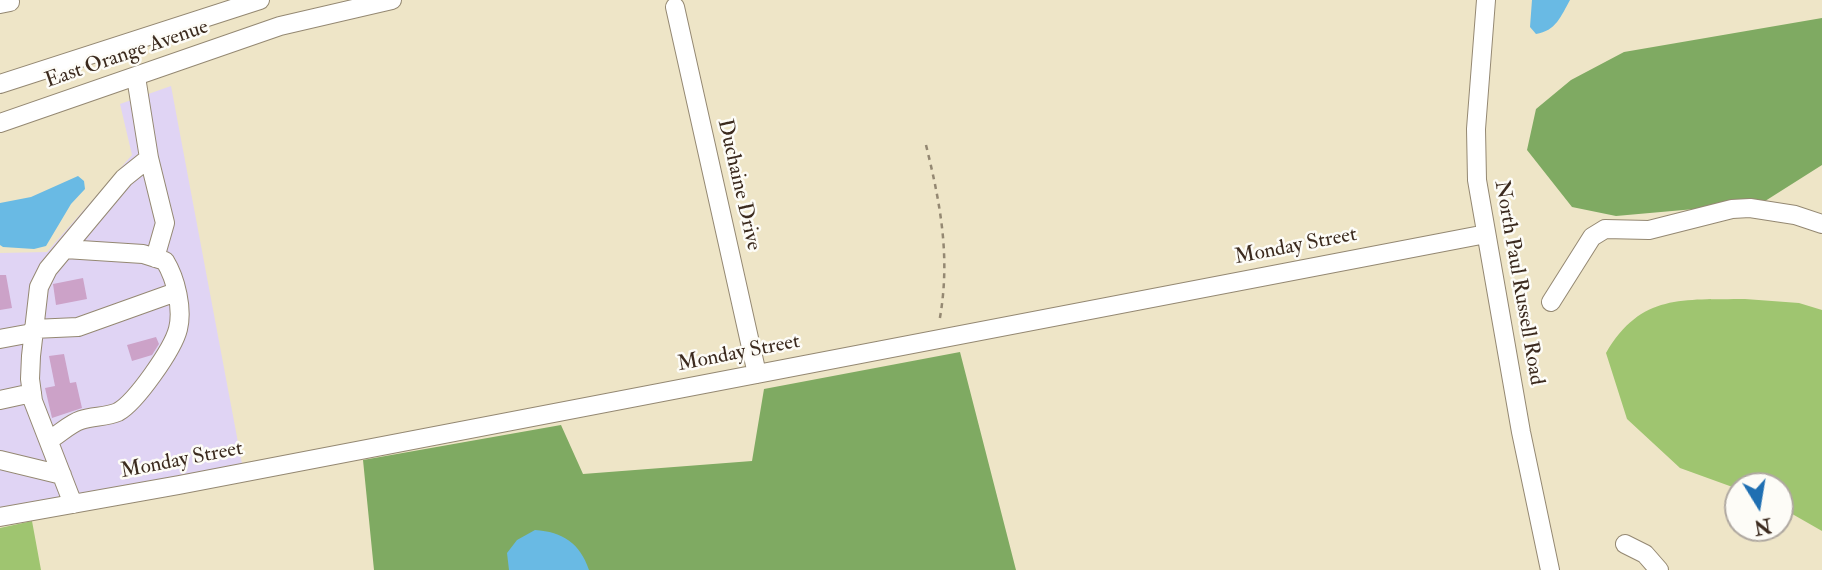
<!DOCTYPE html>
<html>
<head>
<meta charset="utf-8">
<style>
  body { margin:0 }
  #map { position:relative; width:1822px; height:570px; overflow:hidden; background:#eee5c7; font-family:"IM FELL Double Pica",serif }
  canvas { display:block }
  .north { position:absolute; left:1724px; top:472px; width:70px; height:70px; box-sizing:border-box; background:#fdfcf7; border:2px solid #afa8a0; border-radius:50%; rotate:169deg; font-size:19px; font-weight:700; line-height:28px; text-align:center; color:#3b2a1e }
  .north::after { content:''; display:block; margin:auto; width:24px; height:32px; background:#1f6fb2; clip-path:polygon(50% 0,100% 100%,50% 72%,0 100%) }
</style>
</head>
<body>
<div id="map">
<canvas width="1822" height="570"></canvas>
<div class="north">N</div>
</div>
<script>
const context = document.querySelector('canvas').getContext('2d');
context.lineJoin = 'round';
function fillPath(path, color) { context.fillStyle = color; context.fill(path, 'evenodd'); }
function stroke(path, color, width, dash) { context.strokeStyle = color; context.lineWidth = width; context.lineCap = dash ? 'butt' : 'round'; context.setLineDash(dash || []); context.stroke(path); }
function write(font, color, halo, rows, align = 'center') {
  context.font = font + ' "IM FELL Double Pica",serif'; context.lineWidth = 5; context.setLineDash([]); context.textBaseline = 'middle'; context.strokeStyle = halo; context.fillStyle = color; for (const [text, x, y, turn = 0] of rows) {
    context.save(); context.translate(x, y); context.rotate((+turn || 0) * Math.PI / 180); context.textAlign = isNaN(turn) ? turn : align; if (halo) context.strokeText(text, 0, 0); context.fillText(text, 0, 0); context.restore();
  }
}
fillPath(new Path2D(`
  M171 86 243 469 0 512V253L47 252 132 155 120 104Z`), '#e0d4f4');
fillPath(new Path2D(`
  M1745 299 1799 303 1822 310V531L1780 507V486H1738V489L1680 468 1627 419 1606 353C1641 293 1683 300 1745 299Z
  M32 521 41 570H0V528Z`), '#9fc570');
fillPath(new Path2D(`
  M1822 18V165L1762 203 1616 216 1572 207 1527 150 1536 109 1571 80 1624 52Z
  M960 352 1016 570H374L363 460 561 425 583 474 752 461 764 389Z`), '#7faa62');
fillPath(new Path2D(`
  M1532 0H1570C1561 16 1556 31 1536 34L1530 27Z
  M78 176 84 181 85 189 71 204 46 246 34 249 3 247 0 245V203L31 197Z
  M535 530C563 532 580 543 589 570H509L507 553 517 540Z`), '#69bae4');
fillPath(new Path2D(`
  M0 275H6L12 308 0 310Z
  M83 278 87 299 56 305 53 284Z
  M156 337 159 344 152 355 132 361 127 345Z
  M64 354 70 383 76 382 82 408 52 418 45 388 55 386 49 356Z`), '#cca2c8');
const minor = new Path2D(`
  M1486 0 1476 129 1477 180 1521 432 1550 570
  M0 4 10 2
  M675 7 757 374
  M136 77 149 158
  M0 84 260 0
  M0 123 280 26 392 0
  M1551 302 1592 237 1605 229 1649 230 1732 209 1750 208 1795 215 1822 224
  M33 329 78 327 176 292
  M0 339 32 333
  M0 400 32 393
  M49 440C60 434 69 424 81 420 93 416 107 417 118 412 136 402 173 349 178 329 183 309 176 279 165 261L143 254 65 249
  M0 460 62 475
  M73 504 33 401 30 379 31 356 39 287 48 269 124 178 149 158 165 223 155 258
  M0 517 179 485 1486 234
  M1625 544 1645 554 1659 570`);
stroke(minor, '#948872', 20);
stroke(new Path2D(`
  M926 145C941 206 951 260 939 323`), '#948872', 2.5, [5, 5]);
stroke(minor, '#fff', 18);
write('21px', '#3b2a1e', '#fdfcf7', [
  ["East Orange Avenue",127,55,-19],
  ["Duchaine Drive",738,185,77],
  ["Monday Street",1296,247,-11],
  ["North Paul Russell Road",1518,283,80],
  ["Monday Street",739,354,-11],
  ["Monday Street",182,461,-11]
]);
</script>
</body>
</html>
